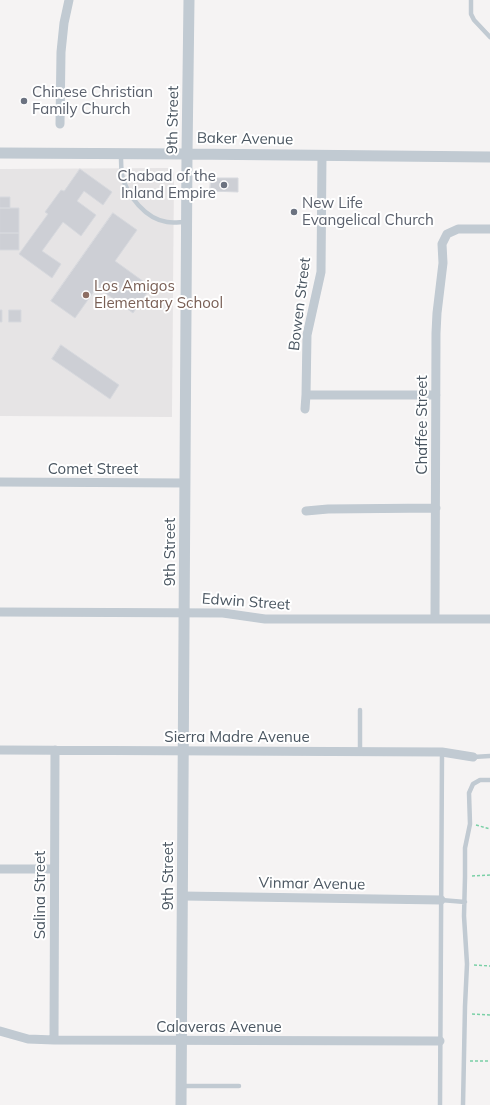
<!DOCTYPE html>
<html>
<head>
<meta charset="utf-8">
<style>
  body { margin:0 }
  canvas { display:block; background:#f5f3f3 }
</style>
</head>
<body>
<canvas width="490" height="1105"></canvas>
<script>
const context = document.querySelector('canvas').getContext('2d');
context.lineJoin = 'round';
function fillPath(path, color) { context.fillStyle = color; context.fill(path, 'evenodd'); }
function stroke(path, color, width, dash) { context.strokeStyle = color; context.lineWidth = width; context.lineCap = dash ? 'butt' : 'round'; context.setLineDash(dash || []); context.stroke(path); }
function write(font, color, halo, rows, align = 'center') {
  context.font = font + ' Mulish,sans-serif'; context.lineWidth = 4; context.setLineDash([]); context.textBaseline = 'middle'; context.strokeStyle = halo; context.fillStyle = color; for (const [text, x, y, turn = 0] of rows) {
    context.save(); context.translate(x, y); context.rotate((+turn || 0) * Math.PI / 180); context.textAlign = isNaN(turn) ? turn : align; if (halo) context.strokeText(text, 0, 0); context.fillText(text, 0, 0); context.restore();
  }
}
fillPath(new Path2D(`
  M169 168 173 171 174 174 172 417 0 416V169Z`), '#e6e4e5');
const building = new Path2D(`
  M80 169 112 192 103 205 84 191 77 201 96 215 81 236 63 222 42 251 61 264 52 278 19 254 48 214 45 212 61 190 64 191Z
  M211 178H238V192L210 191Z
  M0 197H10V208H0Z
  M0 208H19V233H0Z
  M113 213 137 230 115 261 151 287 133 313 97 287 75 318 51 301Z
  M0 233H19V250H0Z
  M0 310H2V322H0Z
  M9 310H21V322H9Z
  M61 345 119 385 110 399 52 359Z`);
fillPath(building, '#cdcfd5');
stroke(building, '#d7d9de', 1);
stroke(new Path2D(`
  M476 825 490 829
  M472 876 490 875
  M474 965 490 966
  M472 1014 490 1015
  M470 1061H490`), '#7ad0a6', 1.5, [3, 2]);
stroke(new Path2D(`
  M471 0V14L474 20 490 37
  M121 154C121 161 121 168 122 175 127 196 146 219 167 222 173 223 180 222 186 222
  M360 710V751
  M473 757 490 756
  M441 900 465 902
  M181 1086H239
  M440 1105 442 752
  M463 1105 465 1006 467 964 464 916 465 877V848L470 824 469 793 473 784 480 780H490`), '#c1cad2', 4.5);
stroke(new Path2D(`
  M60 124 61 52 64 23 69 0
  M306 395H436
  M305 409 306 395 307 335 321 272 322 155
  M0 482 185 483
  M306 511 328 509 436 508
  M0 612 223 613 265 619H490
  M435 619 436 333 437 313 443 263 442 244 447 234 458 229H490
  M0 750 442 752 473 757
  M0 869H54
  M183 896 441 900
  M0 1031 28 1039 54 1040 440 1041
  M54 1040 55 750`), '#c1cad2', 9);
stroke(new Path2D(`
  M0 153 187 154 490 157
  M181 1105 187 154 189 0`), '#c1cad2', 11);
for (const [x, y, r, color] of [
  [24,101,4,"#6b7280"],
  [224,185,4,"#6b7280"],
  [294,212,4,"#6b7280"],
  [86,295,4,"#8d6e63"]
]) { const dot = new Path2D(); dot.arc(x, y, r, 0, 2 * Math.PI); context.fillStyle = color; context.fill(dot); stroke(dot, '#fff', 1.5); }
write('15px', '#5b616d', '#fff', [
  ["Chinese Christian",32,92],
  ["Family Church",32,109],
  ["Chabad of the",216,176,"right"],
  ["Inland Empire",216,193,"right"],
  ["New Life",302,203],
  ["Evangelical Church",302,220]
], 'left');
write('15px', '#4a5661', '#fff', [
  ["9th Street",173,120,-89],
  ["Baker Avenue",245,139,1],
  ["Bowen Street",300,304,-83],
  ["Chaffee Street",422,425,-90],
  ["Comet Street",93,469],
  ["9th Street",170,552,-90],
  ["Edwin Street",246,602,4],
  ["Sierra Madre Avenue",237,737],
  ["9th Street",168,876,-90],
  ["Vinmar Avenue",312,884,1],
  ["Salina Street",40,895,-90],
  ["Calaveras Avenue",219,1027]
]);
write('15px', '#785e54', '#fff', [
  ["Los Amigos",94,286],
  ["Elementary School",94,303]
], 'left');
</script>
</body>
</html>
